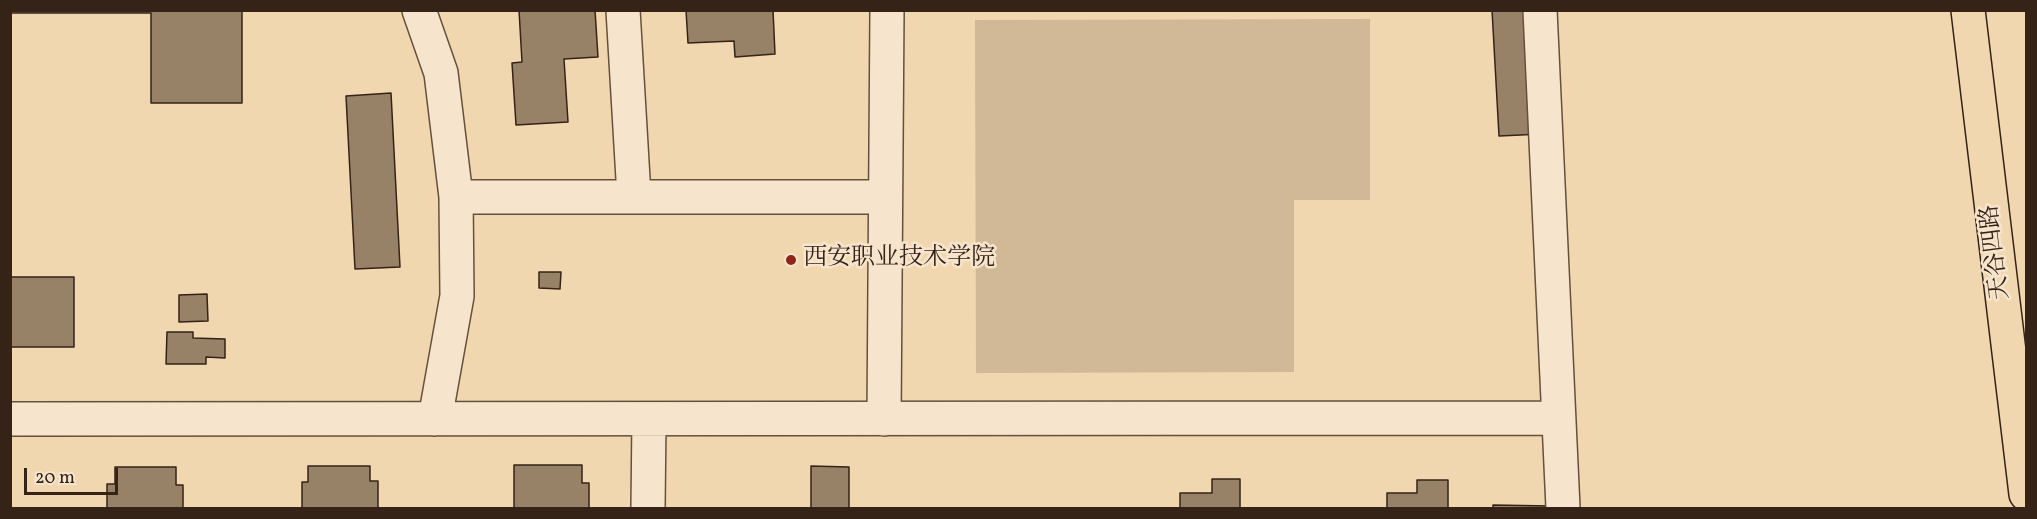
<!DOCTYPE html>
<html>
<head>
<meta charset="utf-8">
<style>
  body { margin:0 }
  #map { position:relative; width:2037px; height:519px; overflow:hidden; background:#f1d7b0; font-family:Vollkorn,serif }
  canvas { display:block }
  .frame { position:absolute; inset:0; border:12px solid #352317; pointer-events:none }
  .scale { position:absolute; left:24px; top:468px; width:94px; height:27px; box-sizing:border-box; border:3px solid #352317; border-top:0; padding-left:8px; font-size:18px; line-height:21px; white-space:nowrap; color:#352317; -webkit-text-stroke:4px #f6e5cc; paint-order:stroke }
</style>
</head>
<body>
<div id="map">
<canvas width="2037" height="519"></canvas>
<div class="frame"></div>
<div class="scale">20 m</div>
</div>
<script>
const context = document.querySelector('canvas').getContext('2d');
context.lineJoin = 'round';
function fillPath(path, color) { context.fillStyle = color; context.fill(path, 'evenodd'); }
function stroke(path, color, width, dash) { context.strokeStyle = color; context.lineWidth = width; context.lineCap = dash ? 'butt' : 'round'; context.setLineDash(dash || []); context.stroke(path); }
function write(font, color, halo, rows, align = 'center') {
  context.font = font + ' Vollkorn,"Noto Serif SC",serif'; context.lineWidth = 5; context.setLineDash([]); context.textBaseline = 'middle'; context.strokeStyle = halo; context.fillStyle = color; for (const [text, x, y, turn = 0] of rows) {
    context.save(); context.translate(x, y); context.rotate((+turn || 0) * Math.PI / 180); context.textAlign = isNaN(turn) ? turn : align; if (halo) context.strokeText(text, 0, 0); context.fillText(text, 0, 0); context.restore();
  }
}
fillPath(new Path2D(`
  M1370 19V200H1294V372L976 373 975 20Z`), '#d1b896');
const building = new Path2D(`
  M10 10H242V103H151V13H10Z
  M519 10H595L598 57 564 59 568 122 516 125 512 63 522 62Z
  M686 10H773L775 54 735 57 734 41 688 43Z
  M1492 10H1535L1542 134 1499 136Z
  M391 93 400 267 355 269 346 96Z
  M539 272H561L560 289 539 288Z
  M10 277H74V347H10Z
  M207 294 208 321 179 322V295Z
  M167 332H193V338L225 339V358L206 357V364H166Z
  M514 465H582V483H589V508H514Z
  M308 466H370V481H378V508H302V482H308Z
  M811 466 849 467V508H811Z
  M115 467H176V485H183V508H107V484H115Z
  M1212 479H1240V508H1180V493H1212Z
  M1417 480H1448V508H1387V493H1417Z
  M1493 505 1551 506V508H1493Z`);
fillPath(building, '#978167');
stroke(building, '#352317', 1.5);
const minor = new Path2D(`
  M419 10 441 73 456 197 457 296 435 419
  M623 10 634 196
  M1540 10 1563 508
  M456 197H885
  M10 419 1558 418
  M884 419 887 10
  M648 508 649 419`);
const major = new Path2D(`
  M1968 10 2026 494`);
stroke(minor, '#64503d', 36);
stroke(major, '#352317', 36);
stroke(minor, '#f6e5cc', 33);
stroke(major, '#f1d7b0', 33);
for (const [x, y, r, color] of [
  [791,260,6,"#8f2418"]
]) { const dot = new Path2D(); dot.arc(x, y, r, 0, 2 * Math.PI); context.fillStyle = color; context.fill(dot); stroke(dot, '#f6e5cc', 2); }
write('24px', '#352317', '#f6e5cc', [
  ["天谷四路",1997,252,-97]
]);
write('24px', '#352317', '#f6e5cc', [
  ["西安职业技术学院",803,260]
], 'left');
</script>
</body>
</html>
